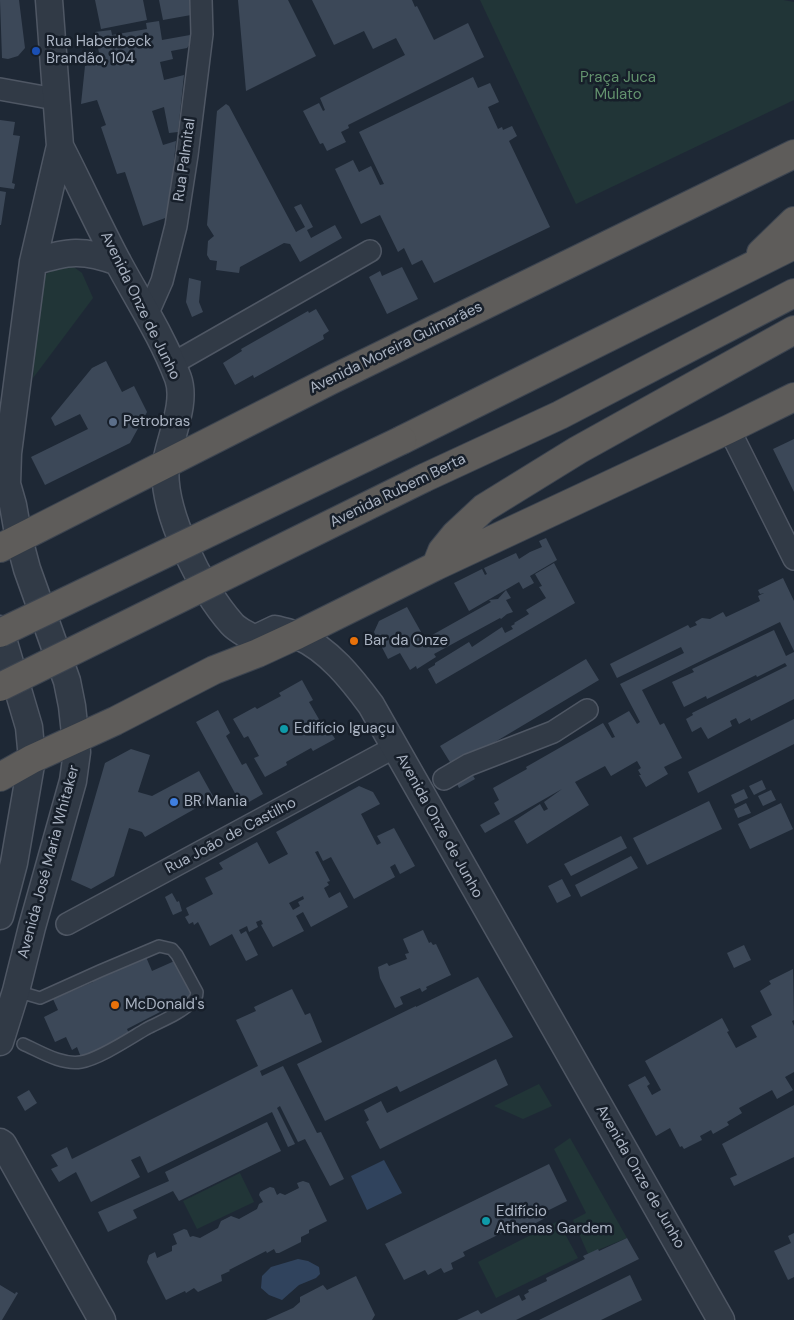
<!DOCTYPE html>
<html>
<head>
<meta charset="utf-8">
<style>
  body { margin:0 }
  canvas { display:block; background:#1e2835 }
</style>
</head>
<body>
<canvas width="794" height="1320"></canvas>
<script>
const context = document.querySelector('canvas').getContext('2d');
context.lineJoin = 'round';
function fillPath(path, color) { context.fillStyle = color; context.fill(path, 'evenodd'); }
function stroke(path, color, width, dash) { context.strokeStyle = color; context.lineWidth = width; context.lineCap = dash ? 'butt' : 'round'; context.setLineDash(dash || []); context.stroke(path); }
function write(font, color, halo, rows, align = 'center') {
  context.font = font + ' "DM Sans",sans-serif'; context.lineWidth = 5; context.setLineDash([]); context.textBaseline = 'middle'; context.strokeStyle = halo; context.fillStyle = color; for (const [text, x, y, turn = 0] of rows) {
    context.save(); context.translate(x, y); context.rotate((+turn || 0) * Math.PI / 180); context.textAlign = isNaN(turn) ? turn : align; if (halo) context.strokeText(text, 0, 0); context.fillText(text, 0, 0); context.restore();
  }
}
fillPath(new Path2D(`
  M480 0H783L794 2V100L576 204Z
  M71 265 82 273 93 298 33 378 40 279 53 269Z
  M539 1084 552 1106 523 1119 494 1106Z
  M570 1138 627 1238 588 1254 573 1220 586 1213 554 1149Z
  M240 1173 254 1202 197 1229 183 1201Z
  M558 1221 578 1258 496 1298 478 1262Z`), '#213537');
fillPath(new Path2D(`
  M384 1160 402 1193 367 1210 351 1176Z
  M298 1259 308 1261 319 1267 320 1274 316 1278 299 1285 282 1300 269 1295 261 1288 262 1276 271 1267Z`), '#30435d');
fillPath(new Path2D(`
  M0 0H19L25 48 18 56 8 59 2 58Z
  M95 0H143L147 20 101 29Z
  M159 0H190L191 15 163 20Z
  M238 0H288L316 56 246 91Z
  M312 0H412L415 7 417 6 434 40 468 23 484 57 348 125 349 128 341 132 346 142 327 151 323 143 320 144 303 111 319 103 323 111 325 110 320 98 405 55 396 38 373 49 364 31 334 45Z
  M159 21 162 40 190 35V44L187 48 171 51 173 59 160 62 164 80 184 75 178 132 169 133 164 107 152 111 163 145 176 141 168 217 143 226 125 172 117 174 101 127 106 125 97 100 81 104 85 66 101 63 95 32 111 30 112 35 147 29 146 23Z
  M473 77 478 88 490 83 499 102 488 107 498 129 502 127 503 130 512 126 517 136 509 141 550 227 434 283 422 260 412 265 404 248 398 252 380 215 361 224 335 169 353 160 359 172 371 166 380 185 384 184 359 132Z
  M226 104 229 106 296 232 305 227 294 207 301 204 313 227 307 230 311 238 335 225 342 238 300 262 290 244 284 243 240 267 239 273 216 270 217 261 210 260 207 255 208 241 214 236 207 225 217 111Z
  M0 120 15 122 13 135 20 136 12 183 15 184 14 189 0 187Z
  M0 191 6 192 1 225H0Z
  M402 267 418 299 387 314 369 277 380 271 382 276Z
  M189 278 201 281 199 302 203 312 192 317 186 302Z
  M316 309 329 331 323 335 324 339 254 378 253 375 235 385 223 363 242 351 241 349 308 311 309 313Z
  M106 361 122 392 134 386 147 412 130 443 45 485 31 457 88 429 80 414 55 426 51 418 92 368Z
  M794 439V492L773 449Z
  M546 538 557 560 530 576 534 583 523 589 519 582 469 611 454 583 482 569 485 575 487 574 484 568 516 553 519 559 530 552 542 547 539 541Z
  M554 563 575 603 436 684 428 669 435 665V663L469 642 472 647 502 627 505 633 513 629 511 626 515 624 514 623 529 614 526 610 546 598 539 587 542 586 535 574Z
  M783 578 794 601V651L780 622 642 690 660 725 664 723 682 758 664 767 668 774 646 787 639 775H641L638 770 641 768 637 761 611 776 605 766 575 782 589 805 527 844 514 821 540 804 544 811 548 809 544 802 562 789 485 833 480 825 500 814 494 803 499 800 493 788 527 769 526 767 603 723 612 738 615 737 608 723 629 711 637 724 640 722 620 684 684 653 681 647 617 678 610 664 688 625 690 628 697 625 695 622 702 618 710 619 723 612 726 617 760 601 758 596 764 593 760 594 758 590Z
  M506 590 511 598 506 600 513 612 507 614 501 619 500 618 434 654 436 657 417 669 416 666 410 670 400 653 388 659 374 632 379 621 407 607 425 639 491 602 489 600 498 599Z
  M774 630 786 656 794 652V699L751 721 750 718 739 724 736 718 730 721 732 726 708 739 701 727 692 732 686 719 693 715 692 713 787 666 785 663 757 677 756 675 707 699 706 696 684 707 672 682 694 672 692 669Z
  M586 659 599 680 453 767 440 746Z
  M302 680 313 700 309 702 320 721 324 720 335 739 313 751 311 748 286 762 287 765 265 777 254 758 259 756 248 736 244 738 233 719 255 707 257 709 281 696 279 693Z
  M218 710 230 733 226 736 242 765 246 763 263 794 242 806 196 722Z
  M794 719V744L698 793 688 772Z
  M131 749 150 755 138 792 152 796 199 771 214 798 145 837 142 832 129 828 114 876 91 889 71 880 105 763Z
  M469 769 475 779 459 788 454 778Z
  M762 780 766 789 754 795 749 786Z
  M359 786 373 792 380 804 361 814 377 845 381 843 377 836 394 828 415 866 400 874 395 864 390 867 395 877 354 899 331 857 323 861 318 851 315 852 330 881 327 882 329 885 324 888 329 898 340 892 348 907 311 927 303 912 296 916 304 931 273 947 261 925 263 924 261 920 256 922 258 927 249 932 247 926 239 930 241 934 246 931 258 955 246 961 232 934 210 946 198 922 194 925 193 922 189 924 185 917 189 915 186 908 213 894 205 878 223 869 219 863 257 842 269 864 288 854 276 832ZM303 896 304 899 298 902 300 906 293 910 289 903Z
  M744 789 748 798 735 804 731 795Z
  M771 790 776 800 763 806 758 796Z
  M709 801 722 829 647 865 633 838Z
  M746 803 751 813 738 818 734 809Z
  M781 803 793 829 750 849 738 824Z
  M621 836 627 848 571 876 564 864Z
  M631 856 638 868 581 897 575 885Z
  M562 879 571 896 557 903 548 886Z
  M172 893 177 902 179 901 182 911 173 915 165 897Z
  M423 930 429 943 431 942 433 945 436 944 451 975 426 987 427 989 422 992 420 988 400 997 403 1004 395 1008 380 978 378 967 387 963 389 966 407 959 405 954 409 953 403 939Z
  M744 945 751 960 734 968 727 953Z
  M146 957 152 971 179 959 195 994 127 1029 130 1036 82 1060 77 1047 72 1050 66 1037 55 1042 44 1017 58 1010 53 999 93 982 91 977Z
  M793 969 794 1020 792 1021 794 1026V1072L785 1077 793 1090 777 1099 772 1090 739 1108 742 1113 727 1122 729 1125 713 1134 711 1130 700 1136 702 1140 684 1149 682 1146 680 1147 670 1128 656 1136 628 1085 645 1076 650 1084 647 1086 652 1095 661 1090 645 1061 722 1018 729 1031 727 1032 736 1048 757 1037 751 1026 772 1015 760 991 771 984 769 981Z
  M478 977 513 1037 400 1092 397 1086 325 1121 297 1064 416 1006V1007Z
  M292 989 305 1015 310 1013 322 1042 260 1071 262 1076 283 1066 317 1133 321 1132 344 1179 330 1186 305 1139 298 1142 280 1106 277 1108 295 1144 288 1147 272 1112 148 1173 140 1156 131 1160 140 1177 91 1202 76 1172 59 1182 51 1169 58 1166 51 1155 67 1147 72 1159 258 1066 236 1020 256 1011 254 1007Z
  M496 1059 508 1085 380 1149 366 1122 369 1120 364 1110 381 1101 387 1113Z
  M29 1090 37 1103 25 1111 17 1097Z
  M794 1105V1157L734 1186 730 1178 737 1175 722 1144Z
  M267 1122 281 1151 179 1201 173 1191 133 1210 137 1218 108 1232 98 1212 169 1181 165 1172Z
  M549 1164 567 1201 545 1212 547 1217 534 1224 536 1228 526 1234 523 1228 510 1234 508 1230 463 1252 465 1256 451 1263 453 1269 444 1273 441 1268 428 1275 425 1270 404 1280 385 1244Z
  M303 1181 309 1183 327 1221 309 1230V1233L301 1237V1242L279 1253H276L274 1249 267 1253 266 1251 229 1270 230 1271 221 1275 222 1281 198 1292 194 1288 186 1293 185 1291 166 1300 147 1262 149 1255 155 1252 157 1258 172 1251V1246L177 1244 173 1234 184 1229 187 1230 190 1237 193 1236 200 1238 218 1228 221 1221 231 1216 239 1219 257 1209 259 1204 263 1202 259 1195 260 1192 270 1187 274 1188 277 1195 280 1193 285 1195 299 1188 297 1183Z
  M794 1233V1277L788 1280 774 1251 791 1243 788 1236Z
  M627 1238 639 1259 516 1320H457L478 1310 481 1314 519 1295 522 1301 526 1299 524 1295 529 1292 528 1290 547 1281 546 1278 585 1259 583 1256 598 1249 599 1251Z
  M630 1275 642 1300 601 1320H539Z
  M356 1276 375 1315 372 1320H266L293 1308 300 1302V1297L323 1285 327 1290Z
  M0 1285 15 1294 16 1292 18 1293 2 1320H0Z`), '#3c4858');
const service = new Path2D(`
  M16 991 40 998 100 971 159 946 172 949 177 955 197 992C197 996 196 999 192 1002 180 1014 161 1021 146 1029 129 1039 99 1059 81 1062 61 1065 41 1052 23 1044`);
const minor = new Path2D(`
  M0 89 55 99
  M147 315 162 281 176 226 187 155 202 34 201 0
  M172 364 370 251
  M729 429 794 559
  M444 779 468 765 553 732 587 710
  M67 924 395 747`);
const tertiary = new Path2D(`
  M60 146C80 185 98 225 119 264 139 301 163 338 178 378 187 403 170 437 166 463 160 509 201 590 232 624 237 630 247 634 254 639L275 629C282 631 291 632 298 636 329 650 351 678 371 705L721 1320
  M33 262C68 251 83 249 118 262
  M0 629 29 727 32 759 14 863 0 916
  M0 1042 16 991 32 927 73 781 77 752 72 706 67 681 27 569 19 539 13 505 7 484 8 453 33 262 60 146 49 0
  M0 1142 3 1144 102 1320`);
const trunk = new Path2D(`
  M761 253 794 221
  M402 440 794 245
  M424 478 560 415 794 293
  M0 548 333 379 794 154
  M436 566 442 551 455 535 484 508 578 450 794 330
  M0 777 32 759 115 721 214 670 258 653 297 635 436 566 729 429 794 397`);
stroke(service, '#4f5764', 14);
stroke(minor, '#4f5764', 24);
stroke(tertiary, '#4f5764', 29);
stroke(trunk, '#3c4450', 30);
stroke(service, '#313a46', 11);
stroke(minor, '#313a46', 21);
stroke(tertiary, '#313a46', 26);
stroke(trunk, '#5e5c5a', 28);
const trunkBridge = new Path2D(`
  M0 633 402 440
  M0 687 424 478`);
stroke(trunkBridge, '#3c4450', 30, []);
stroke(trunkBridge, '#5e5c5a', 28);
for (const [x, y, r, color] of [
  [36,51,5,"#1a4fb4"],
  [113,422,5,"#5c6f8a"],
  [354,641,5,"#e8710a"],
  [284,729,5,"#0f9aa8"],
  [174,802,5,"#3f7fe0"],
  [115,1005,5,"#e8710a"],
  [486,1221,5,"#0f9aa8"]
]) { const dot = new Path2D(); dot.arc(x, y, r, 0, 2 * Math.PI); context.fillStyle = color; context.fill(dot); stroke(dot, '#171f2a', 2); }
write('15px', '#abb4c3', '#171f2a', [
  ["Rua Haberbeck",46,42],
  ["Brandão, 104",46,59],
  ["Petrobras",123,422],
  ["Bar da Onze",364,641],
  ["Edifício Iguaçu",294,729],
  ["BR Mania",184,802],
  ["McDonald's",125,1005],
  ["Edifício",496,1212],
  ["Athenas Gardem",496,1229]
], 'left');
write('15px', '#63936e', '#171f2a', [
  ["Praça Juca",618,78],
  ["Mulato",618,95]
]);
write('15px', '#abb4c3', '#171f2a', [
  ["Rua Palmital",185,160,-82],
  ["Avenida Onze de Junho",140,306,64],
  ["Avenida Moreira Guimarães",396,348,-26],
  ["Avenida Rubem Berta",398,491,-26],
  ["Avenida Onze de Junho",439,826,61],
  ["Rua João de Castilho",231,836,-28],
  ["Avenida José Maria Whitaker",49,862,-75],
  ["Avenida Onze de Junho",640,1177,60]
]);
</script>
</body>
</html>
